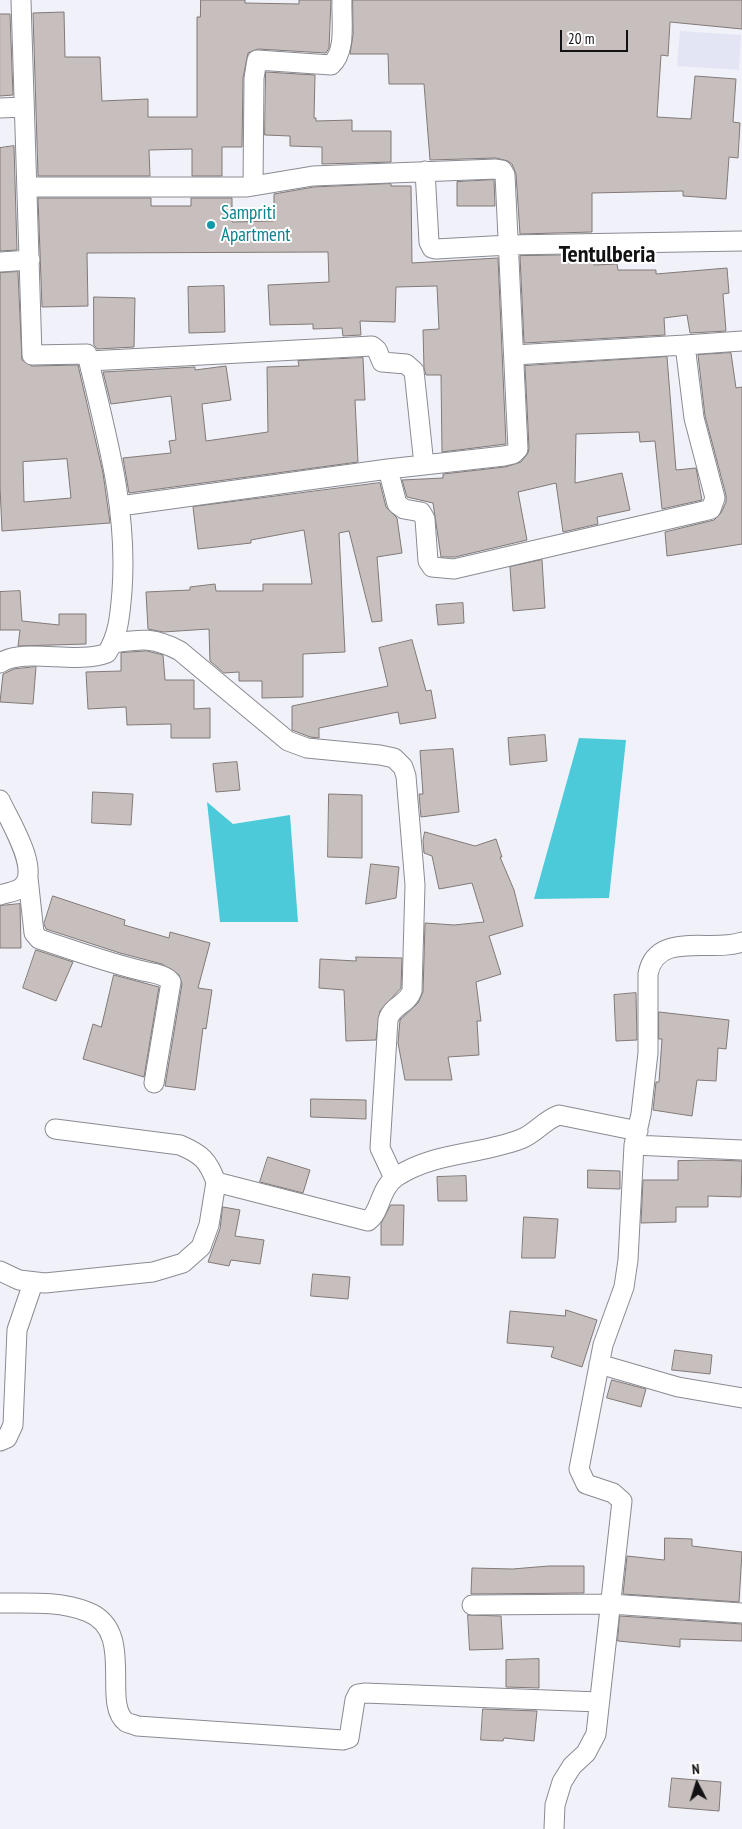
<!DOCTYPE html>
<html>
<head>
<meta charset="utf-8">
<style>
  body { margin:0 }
  #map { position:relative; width:742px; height:1829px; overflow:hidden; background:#f1f2f9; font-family:"PT Sans Narrow",sans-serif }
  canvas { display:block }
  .north { position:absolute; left:672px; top:1759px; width:50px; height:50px; -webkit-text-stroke:4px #fff; paint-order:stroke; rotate:355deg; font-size:14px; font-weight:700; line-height:20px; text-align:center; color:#121214 }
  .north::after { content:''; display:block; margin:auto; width:18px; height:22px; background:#121214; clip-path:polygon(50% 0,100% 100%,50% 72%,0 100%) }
  .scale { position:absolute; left:560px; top:30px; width:68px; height:22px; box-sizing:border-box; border:2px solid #121214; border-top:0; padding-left:6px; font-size:15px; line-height:18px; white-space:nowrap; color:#121214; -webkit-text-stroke:4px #fff; paint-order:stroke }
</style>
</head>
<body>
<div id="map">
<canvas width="742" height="1829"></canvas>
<div class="north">N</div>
<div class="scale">20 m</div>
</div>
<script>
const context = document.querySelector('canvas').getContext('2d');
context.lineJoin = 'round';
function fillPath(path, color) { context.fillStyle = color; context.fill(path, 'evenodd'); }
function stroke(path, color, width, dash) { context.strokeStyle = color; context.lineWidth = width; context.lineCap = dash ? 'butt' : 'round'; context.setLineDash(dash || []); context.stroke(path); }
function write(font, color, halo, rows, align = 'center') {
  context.font = font + ' "PT Sans Narrow",sans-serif'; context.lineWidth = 4; context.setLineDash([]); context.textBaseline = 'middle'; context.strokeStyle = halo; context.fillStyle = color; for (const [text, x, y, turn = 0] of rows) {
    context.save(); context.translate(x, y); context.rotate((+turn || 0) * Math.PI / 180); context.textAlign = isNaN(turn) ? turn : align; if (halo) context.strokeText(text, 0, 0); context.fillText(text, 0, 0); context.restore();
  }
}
fillPath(new Path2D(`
  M680 31 741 35 739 70 677 66Z`), '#e4e5f4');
fillPath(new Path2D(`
  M579 738 626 740 609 898 534 899Z
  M207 802 233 824 290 815 298 922H220Z`), '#4dcada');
const building = new Path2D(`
  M201 0H245V3L299 4V0H331L329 48 326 53 258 49 248 53 243 78 242 147H222V176H192V149L149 150 150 176H38L33 13 64 12 65 57H100L102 101 148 99V117H197V17H200Z
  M353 0H742V29L670 22 668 56 661 55 657 117 691 119 695 76 736 79 733 122 740 123 738 158 729 157 726 199 683 196V191L592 193V232L520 234 516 174 512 164 508 161 496 158 430 160 424 84H389L388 54H350L353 35Z
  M0 14H10L13 95 0 96Z
  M266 72 315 75 314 118H316V121L352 120V131H391V162L322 164V147L290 146V136L265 135Z
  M14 146 17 250 0 251V148Z
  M494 180 495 206H457V182Z
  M391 184V186H411L412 263 498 258 506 444 442 452 441 375H426L424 368 423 330 439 329 437 286 396 287 395 322 360 321 361 335 343 336 342 328 313 329V324L270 325 268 285 329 282 328 252 87 253 88 306 42 307 38 198H151V206H191V198H232V222L274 221V194L314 187Z
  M593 255 594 265 617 264 618 270H656V274L727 268 729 293 723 294 726 331 690 333 687 315 664 318 665 335 524 343 520 256Z
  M18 272 22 360 32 366 78 365 103 473 110 523 2 531 0 487V273ZM67 459 71 498 24 502 23 462Z
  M224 286 225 332 189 333 188 287Z
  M94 297 135 298 134 347 97 349 94 345Z
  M731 353 736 388 742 387V544L667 556 665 532 714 520 721 513 726 502V495L705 416 698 355Z
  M667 357 676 470 696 468 702 500 662 509 655 441 640 442 639 432 576 434 575 483 622 473 630 510 597 517 598 524 563 532 556 483 518 492 527 540 455 557H441L433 503 407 497 402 480 443 478V474L505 467 521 462 528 453 529 448 525 366Z
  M363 358 365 400H355L358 462 129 493 123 458 171 453 169 441 176 440 171 396 111 404 103 372 195 367V370L226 366 231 400 202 404 206 441 268 432 267 367 299 366 298 361Z
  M380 483 386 507 397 518 402 553 377 557 382 621 372 622 349 531 339 533 345 652 303 654V697L262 698V681H239V672L224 673 210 661 209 629 163 632 148 629 146 592 190 590V587L215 584 216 591H263V584H312L304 530 251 540V543L198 549 193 507Z
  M542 560 545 608 513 611 510 567Z
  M20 591 22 621 59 625V614H86V644L18 646 20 630H0V592Z
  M463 603 464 623 438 625 436 605Z
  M412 640 426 691 431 690 436 718 400 724 398 712 319 728V738L310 737 292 730V706L388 686 379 648Z
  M147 651 163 655 165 680H194V709L210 708V738H171V724L127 725 126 707 88 709 86 672 121 671V653Z
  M36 667 33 704 0 702 3 674 14 669Z
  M545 735 547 761 510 765 508 738Z
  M453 749 459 812 421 817 419 794H423L420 751Z
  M237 762 240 790 216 792 213 764Z
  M93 792 133 794 131 825 92 823Z
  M329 794 362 795V858L328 857Z
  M425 832 475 846 496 839 502 857H500L514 890 523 926 489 936 501 974 476 982 481 1021H477L479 1055 448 1057 452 1080H405L398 1043 400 1020 418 1003 423 992 425 923 454 925 484 922 472 883 439 889 432 856 424 853 423 841Z
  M371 864 399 867 396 898 366 904Z
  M53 896 125 920 124 925 169 938 170 932 210 943 198 988 212 990 206 1029 203 1028 195 1090 165 1086 182 984 179 975 162 964 120 953 46 929 44 924Z
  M20 904 21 948H0V906Z
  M36 950 73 962 56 1001 23 988Z
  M356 957 402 958 401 988 380 1011 376 1040 346 1041 344 990 319 988 320 959 356 961Z
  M114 975 159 987 144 1077 83 1059 93 1024 101 1027Z
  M636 993 637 1040 616 1041 614 995Z
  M659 1012 729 1020 726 1049 718 1048 716 1081 697 1080 692 1116 653 1110 656 1082H659L662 1039H659Z
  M311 1099 366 1100V1119L311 1117Z
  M268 1157 310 1170 303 1193 260 1182Z
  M713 1160 742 1161 741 1197 708 1196V1207H676V1222L641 1223 643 1180H678V1161Z
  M588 1170 620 1171V1189L588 1188Z
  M466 1176 467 1201H438L437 1177Z
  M391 1205H404L403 1245H381V1224Z
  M223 1207 240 1210 235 1236 264 1240 260 1264 231 1260 229 1266 208 1262 220 1229Z
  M524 1217 558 1219 555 1258H522Z
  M313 1274 350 1277 348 1299 311 1296Z
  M566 1310 597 1320 582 1367 551 1357 554 1347 507 1343 510 1311 565 1316Z
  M675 1350 712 1355 710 1374 672 1370Z
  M612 1380 646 1389 641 1407 607 1398Z
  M665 1538 692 1539V1546L742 1552 739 1602 623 1594 627 1556 664 1560Z
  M549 1566H584V1593L471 1594 472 1568 512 1569Z
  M468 1615 501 1616 503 1649 470 1650Z
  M620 1616 742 1624V1641L680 1639V1647L618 1641Z
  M539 1659V1688L506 1687V1660Z
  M483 1709 537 1711 534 1741 504 1738 503 1741 481 1740Z
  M672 1778 721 1782 719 1811 669 1807Z`);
fillPath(building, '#c7bfbd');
stroke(building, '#807977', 1);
const street = new Path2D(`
  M0 108 24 107
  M425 171 429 242 432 248 436 249 509 245 742 241
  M253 186 254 78 257 60 331 65C347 51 341 20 342 0
  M28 187H247L313 176 496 169 502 170 505 175 518 449 513 454 504 456 388 469
  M0 262 30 260
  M514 355 685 345
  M89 361 372 346 377 350 382 362 406 364 414 371 424 465
  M120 506 388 469 397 504 404 509 421 512 425 519 428 561 432 567 454 569 704 511 711 509 715 498 694 418 685 345 742 341
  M113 643C142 639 154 637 180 651L288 741 307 748 380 755 394 758 403 767 406 776 415 885 412 991C407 1005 392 1005 388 1020L380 1148 394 1178
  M0 663C24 647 76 665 107 653 119 634 120 614 122 591 128 508 106 434 87 354L32 355 21 0
  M0 800C8 819 45 875 19 889 14 892 6 893 0 895
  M28 878 34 933 39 939C73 950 108 963 143 971 152 973 165 974 171 982L154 1083
  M55 1129 180 1145C201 1154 208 1160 216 1182
  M634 1145 742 1150
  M0 1271 19 1280 45 1283 153 1272 183 1263 201 1247 209 1225 216 1182 368 1221C381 1212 379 1189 396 1177 433 1152 480 1155 521 1139 535 1134 544 1120 559 1115L638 1131
  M599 1364 678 1387 742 1398
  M0 1441 7 1438 13 1425 17 1330 33 1283
  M0 1603C29 1603 61 1601 88 1612 136 1631 101 1703 126 1722 129 1724 134 1724 137 1726L343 1740 349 1738 355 1700 358 1694 364 1693 599 1702
  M472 1605 610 1604 742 1613
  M554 1829 555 1805 562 1782 572 1766 586 1753 596 1734 622 1501 613 1493 586 1484 579 1469 603 1345 624 1287 628 1260 634 1145 641 1114 648 1053V974C656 930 712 953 742 942`);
stroke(street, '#8a8b92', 21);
stroke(street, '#fff', 19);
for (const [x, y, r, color] of [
  [211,225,5,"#0f9aa8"]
]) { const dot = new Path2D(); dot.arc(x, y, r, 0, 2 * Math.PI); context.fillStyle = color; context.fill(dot); stroke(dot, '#fff', 2); }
write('19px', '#0d838f', '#fff', [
  ["Sampriti",221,214],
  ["Apartment",221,236]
], 'left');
write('bold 24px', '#121214', '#fff', [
  ["Tentulberia",607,255]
]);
</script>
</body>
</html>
